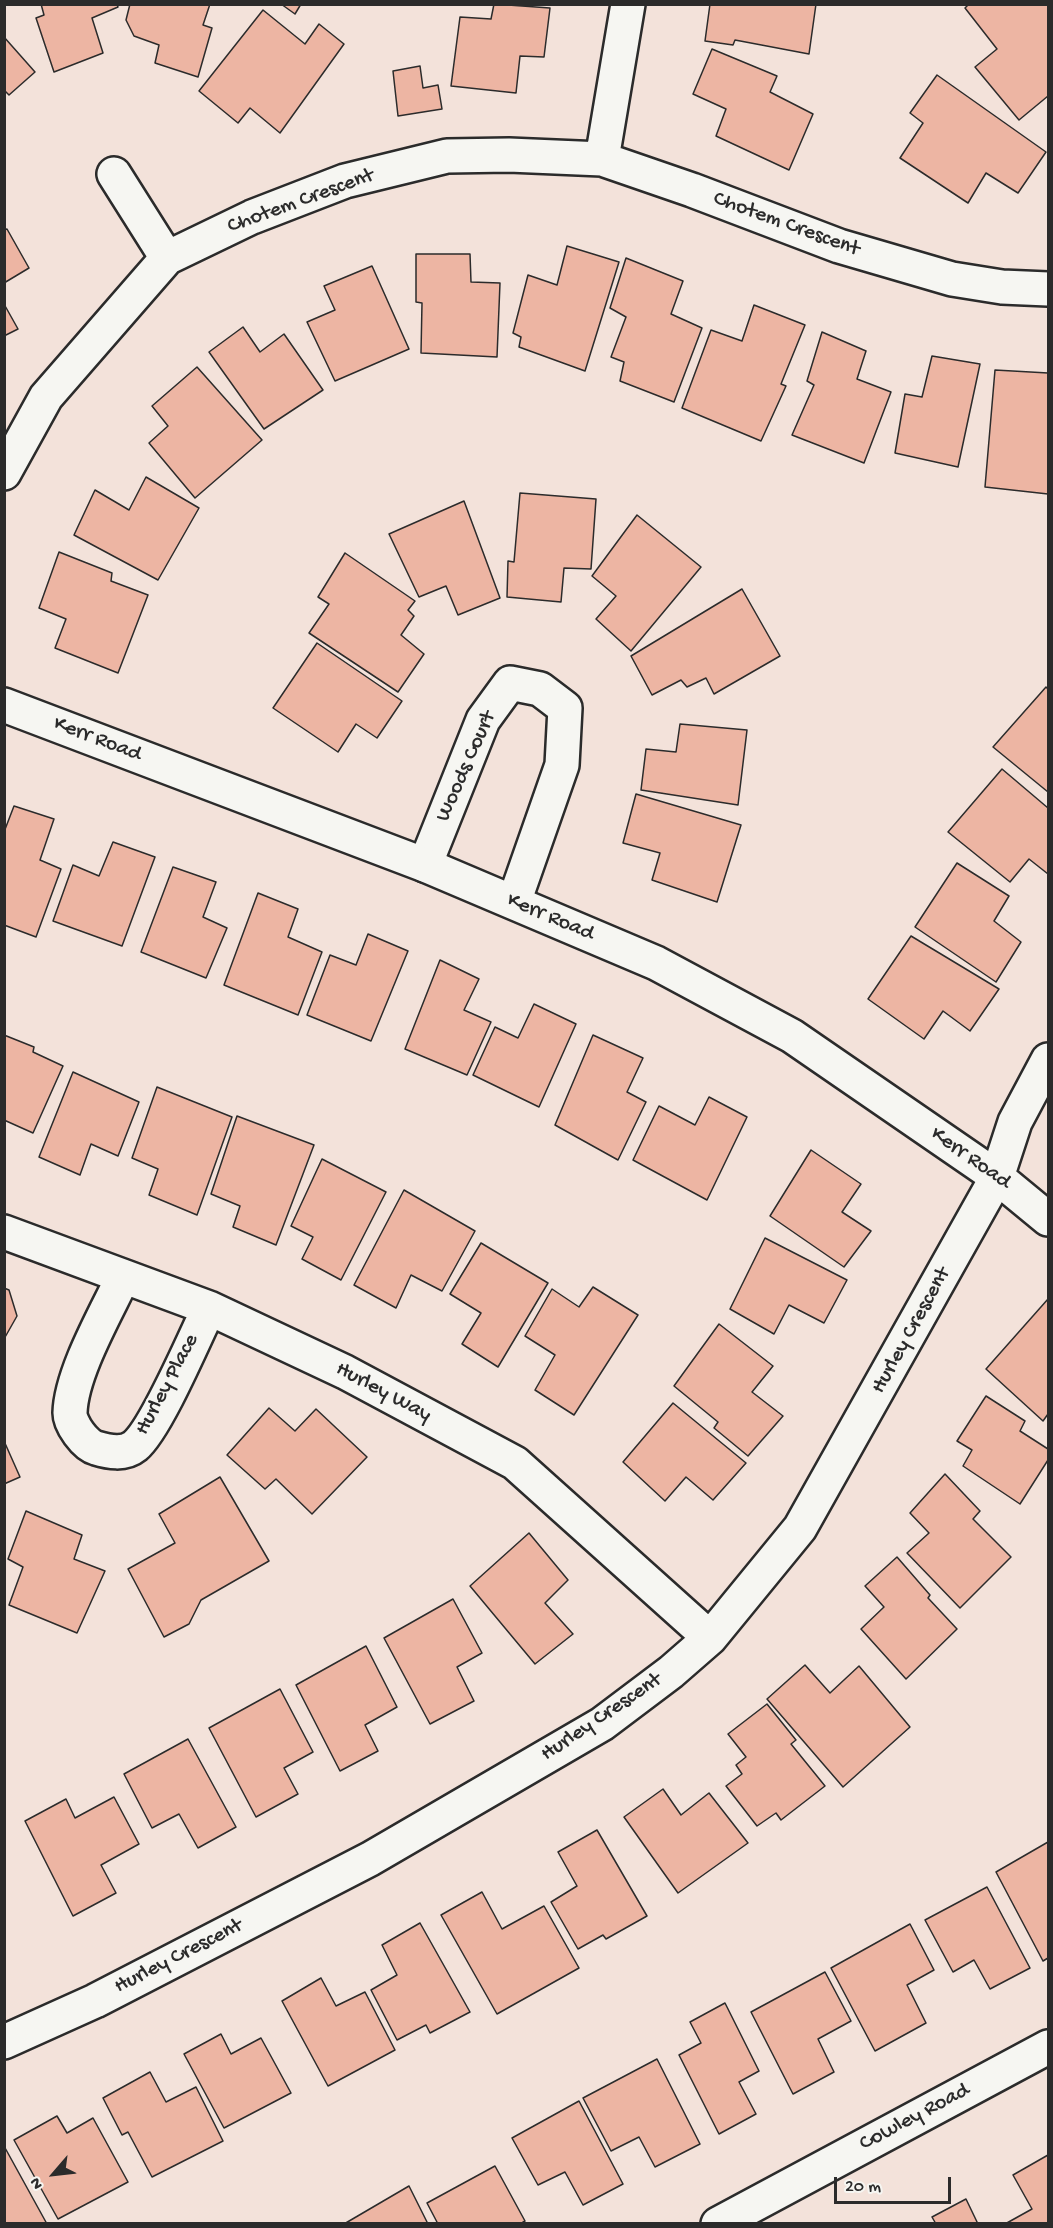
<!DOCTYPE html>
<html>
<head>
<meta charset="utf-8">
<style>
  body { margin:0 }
  #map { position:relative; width:1053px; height:2228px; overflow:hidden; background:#f3e2da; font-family:"Gochi Hand",sans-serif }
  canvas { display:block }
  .frame { position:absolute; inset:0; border:6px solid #2b2b2b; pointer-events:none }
  .north { position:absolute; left:24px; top:2144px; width:60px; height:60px; -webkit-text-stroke:4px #f6f6f2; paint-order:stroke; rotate:242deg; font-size:16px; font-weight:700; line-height:24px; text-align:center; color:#2b2b2b }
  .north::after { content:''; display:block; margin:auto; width:21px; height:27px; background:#2b2b2b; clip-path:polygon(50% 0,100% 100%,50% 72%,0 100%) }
  .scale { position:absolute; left:834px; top:2177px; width:117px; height:27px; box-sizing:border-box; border:3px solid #2b2b2b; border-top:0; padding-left:8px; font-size:18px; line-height:21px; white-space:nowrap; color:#2b2b2b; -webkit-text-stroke:4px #f6f6f2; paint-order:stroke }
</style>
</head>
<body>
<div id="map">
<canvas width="1053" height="2228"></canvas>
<div class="frame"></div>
<div class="north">N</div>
<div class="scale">20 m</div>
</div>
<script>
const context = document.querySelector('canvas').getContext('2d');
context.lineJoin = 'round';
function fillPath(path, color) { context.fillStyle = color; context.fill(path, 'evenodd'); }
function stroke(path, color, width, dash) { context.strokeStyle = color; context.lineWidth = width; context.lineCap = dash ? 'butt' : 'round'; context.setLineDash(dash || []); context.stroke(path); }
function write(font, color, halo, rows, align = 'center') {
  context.font = font + ' "Gochi Hand",sans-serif'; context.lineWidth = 4.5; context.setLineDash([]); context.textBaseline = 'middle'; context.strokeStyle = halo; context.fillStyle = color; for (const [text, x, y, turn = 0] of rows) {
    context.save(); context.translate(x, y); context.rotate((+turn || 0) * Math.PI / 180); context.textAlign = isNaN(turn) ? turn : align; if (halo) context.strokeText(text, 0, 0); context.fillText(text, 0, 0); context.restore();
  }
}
const building = new Path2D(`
  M41 4H117L118 7 92 18 103 53 54 72 36 18 44 15Z
  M130 4H210L203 25 212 28 198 77 155 63 159 45 134 36 126 20Z
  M281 4H301L295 14Z
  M494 4 550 8 544 57 520 56 516 93 451 86 460 17 491 19Z
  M710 4H816L809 54 735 40 733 45 705 41Z
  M969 4H1048V96L1019 120 975 67 997 49 965 8Z
  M263 10 305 44 319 24 344 44 280 133 250 108 238 123 199 91Z
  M4 37 35 72 9 95 4 90Z
  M712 49 777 76 770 92 813 114 789 170 716 136 726 109 693 94Z
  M420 66 423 88 438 85 442 109 398 116 393 71Z
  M937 75 1046 152 1018 193 986 173 968 203 900 158 923 123 910 113Z
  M7 229 29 268 4 283V230Z
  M567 246 619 262 585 371 519 347 521 337 513 333 528 275 557 285Z
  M416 254H470L471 282 500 283 497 357 421 353 422 303 416 302Z
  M626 258 683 281 671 314 702 328 674 402 620 381 624 362 611 357 626 317 610 308Z
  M372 266 409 349 335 381 307 322 335 310 324 286Z
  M4 304 18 329 4 336Z
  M754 305 805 325 781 384 786 386 761 441 682 408 711 330 742 341Z
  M243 327 260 352 284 334 323 390 264 429 209 352Z
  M822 332 866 351 857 379 891 392 864 463 792 435 814 385 807 381Z
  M932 356 980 364 958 467 895 453 905 394 922 397Z
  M197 367 262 440 195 498 149 443 168 426 152 406Z
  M995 370 1048 373V494L985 487Z
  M146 477 199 508 158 580 74 535 95 490 129 510Z
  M520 493 596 499 591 569 564 568 561 602 507 597 508 561 514 562Z
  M464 501 500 598 458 615 446 586 419 597 389 534Z
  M637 515 701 567 631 651 596 619 616 596 592 576Z
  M59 552 112 573 111 581 148 595 118 673 55 648 66 619 39 608Z
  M345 553 415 601 408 610 414 616 401 635 424 654 398 692 309 633 329 604 318 597Z
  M742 589 780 656 714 694 706 678 687 687 681 680 652 695 631 656Z
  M317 643 402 701 377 738 356 724 338 752 273 708Z
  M1046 687 1048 689V792L993 747Z
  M680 724 747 730 738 805 641 790 646 749 676 752Z
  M1002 769 1048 808V874L1029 859 1010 882 948 832Z
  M636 794 741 825 717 902 652 880 660 853 623 843Z
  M14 806 54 819 40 860 61 869 36 937 4 925V832Z
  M113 842 155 857 122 946 53 921 73 865 99 876Z
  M957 863 1009 896 994 921 1021 942 996 982 915 927Z
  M173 867 216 882 203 917 227 928 206 978 141 952Z
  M258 893 298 909 288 937 322 952 298 1015 224 985Z
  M368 934 408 951 371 1041 307 1015 330 955 356 965Z
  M911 936 999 989 970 1031 943 1011 924 1039 868 999Z
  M440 960 479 979 464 1010 491 1022 467 1075 405 1049Z
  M534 1004 576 1024 539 1107 473 1075 495 1027 518 1038Z
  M4 1035 34 1047 33 1052 63 1066 33 1133 4 1120Z
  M593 1035 643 1058 627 1092 646 1102 618 1160 555 1125Z
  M73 1072 139 1102 118 1156 91 1144 80 1175 39 1157Z
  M157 1087 232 1117 197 1215 149 1195 158 1169 132 1158Z
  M709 1097 747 1117 707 1200 633 1160 659 1106 695 1125Z
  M237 1116 314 1145 276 1245 233 1227 240 1206 211 1194Z
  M811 1150 861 1184 842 1212 871 1231 844 1267 770 1216Z
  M322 1159 386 1192 341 1280 302 1259 313 1237 291 1226Z
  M404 1190 475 1231 442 1291 411 1275 396 1308 354 1285Z
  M765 1238 847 1280 824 1323 789 1305 774 1334 730 1309Z
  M481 1243 548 1283 498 1367 462 1344 481 1313 450 1294Z
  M593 1287 638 1315 574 1415 535 1390 555 1355 525 1336 552 1289 579 1307Z
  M4 1288 9 1290 17 1316 4 1339Z
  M1048 1299V1414L1043 1421 986 1369Z
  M719 1324 773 1366 752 1392 783 1416 748 1456 714 1428 718 1422 674 1386Z
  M986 1396 1025 1421 1020 1431 1048 1449V1460L1020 1504 963 1466 972 1450 957 1441Z
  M673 1403 746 1463 713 1500 686 1477 665 1501 623 1462Z
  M269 1408 295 1431 316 1409 367 1457 312 1514 276 1479 265 1489 227 1455Z
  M4 1441 20 1477 4 1484Z
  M945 1474 980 1511 973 1519 1011 1557 960 1608 907 1553 929 1533 910 1513Z
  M220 1477 269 1561 201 1600 189 1624 164 1637 128 1569 175 1543 159 1514Z
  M26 1511 82 1535 74 1559 105 1571 77 1633 9 1605 23 1567 8 1559Z
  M529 1533 568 1580 545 1603 573 1634 535 1664 470 1586Z
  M897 1557 930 1595 928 1598 957 1629 906 1679 861 1629 884 1607 865 1586Z
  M453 1599 482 1653 457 1667 474 1701 430 1724 384 1638Z
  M366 1646 397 1707 365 1725 378 1751 340 1771 296 1685Z
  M805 1665 830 1693 859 1666 910 1727 843 1787 767 1699Z
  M280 1689 313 1752 284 1768 298 1794 256 1817 209 1728Z
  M767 1704 796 1740 791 1744 825 1786 781 1820 776 1813 757 1826 726 1786 742 1774 736 1765 746 1757 728 1734Z
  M188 1739 236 1827 198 1848 179 1814 152 1828 124 1774Z
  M663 1789 681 1815 709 1793 748 1843 678 1893 624 1817Z
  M114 1797 139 1844 101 1865 116 1893 73 1916 25 1821 66 1799 75 1818Z
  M597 1830 647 1916 606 1939 603 1935 578 1949 551 1902 577 1886 558 1852Z
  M1048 1842V1958L1043 1961 996 1872Z
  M987 1887 1030 1968 990 1989 974 1960 953 1972 925 1920Z
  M482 1892 502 1929 544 1906 579 1968 497 2014 441 1915Z
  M420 1923 470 2012 430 2033 426 2025 397 2040 371 1990 397 1975 382 1945Z
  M910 1924 934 1970 907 1985 926 2023 875 2051 831 1968Z
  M825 1972 851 2021 818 2039 834 2072 793 2094 751 2012Z
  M321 1978 336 2006 365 1992 395 2050 328 2086 282 2001Z
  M725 2003 759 2071 739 2082 756 2114 719 2134 679 2055 701 2043 690 2022Z
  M221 2034 231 2054 261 2038 291 2093 224 2128 184 2054Z
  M657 2059 700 2144 655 2167 639 2137 611 2151 583 2098Z
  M150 2072 166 2102 196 2087 223 2141 152 2177 128 2132 122 2135 103 2098Z
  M579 2101 623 2184 583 2205 565 2172 538 2185 512 2138Z
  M57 2116 67 2133 93 2118 128 2182 58 2219 14 2140Z
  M4 2146 47 2224H4Z
  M1048 2155V2224H1005L1032 2209 1013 2175Z
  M495 2166 525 2221 520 2224H438L427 2203Z
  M409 2186 428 2224H344Z
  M966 2199 978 2224H936L932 2217Z`);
fillPath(building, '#edb5a3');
stroke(building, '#2b2b2b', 1.5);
const minor = new Path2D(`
  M602 159 628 4
  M114 174 167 258
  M4 473 46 397 167 258 252 217 345 181 447 156 509 155 602 159 692 190 839 246 952 279 1002 287 1048 289
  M425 865 483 720 510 683 540 689 565 708 562 765 514 902
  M4 1232 209 1308 345 1372 515 1463 710 1638
  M123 1277C106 1313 71 1373 70 1413 70 1424 85 1445 96 1448 109 1452 124 1455 135 1446 156 1429 195 1337 209 1308
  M4 2042 95 2001 370 1859 602 1724 671 1672 710 1638 800 1528 997 1177 1015 1122 1048 1060
  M718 2224 1048 2047`);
const tertiary = new Path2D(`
  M4 705 425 865 656 963 792 1036 997 1177 1048 1219`);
stroke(minor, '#2b2b2b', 38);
stroke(tertiary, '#2b2b2b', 38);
stroke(minor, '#f6f6f2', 33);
stroke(tertiary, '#f6f6f2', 33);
write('22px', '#2b2b2b', '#f6f6f2', [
  ["Chotem Crescent",301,202,-20],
  ["Chotem Crescent",786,225,20],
  ["Kerr Road",97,740,21],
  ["Woods Court",467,767,-66],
  ["Kerr Road",550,918,23],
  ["Kerr Road",970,1159,35],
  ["Hurley Crescent",912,1331,-61],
  ["Hurley Place",168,1385,-62],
  ["Hurley Way",383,1393,28],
  ["Hurley Crescent",602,1718,-34],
  ["Hurley Crescent",179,1957,-27],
  ["Cowley Road",915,2118,-28]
]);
</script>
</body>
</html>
